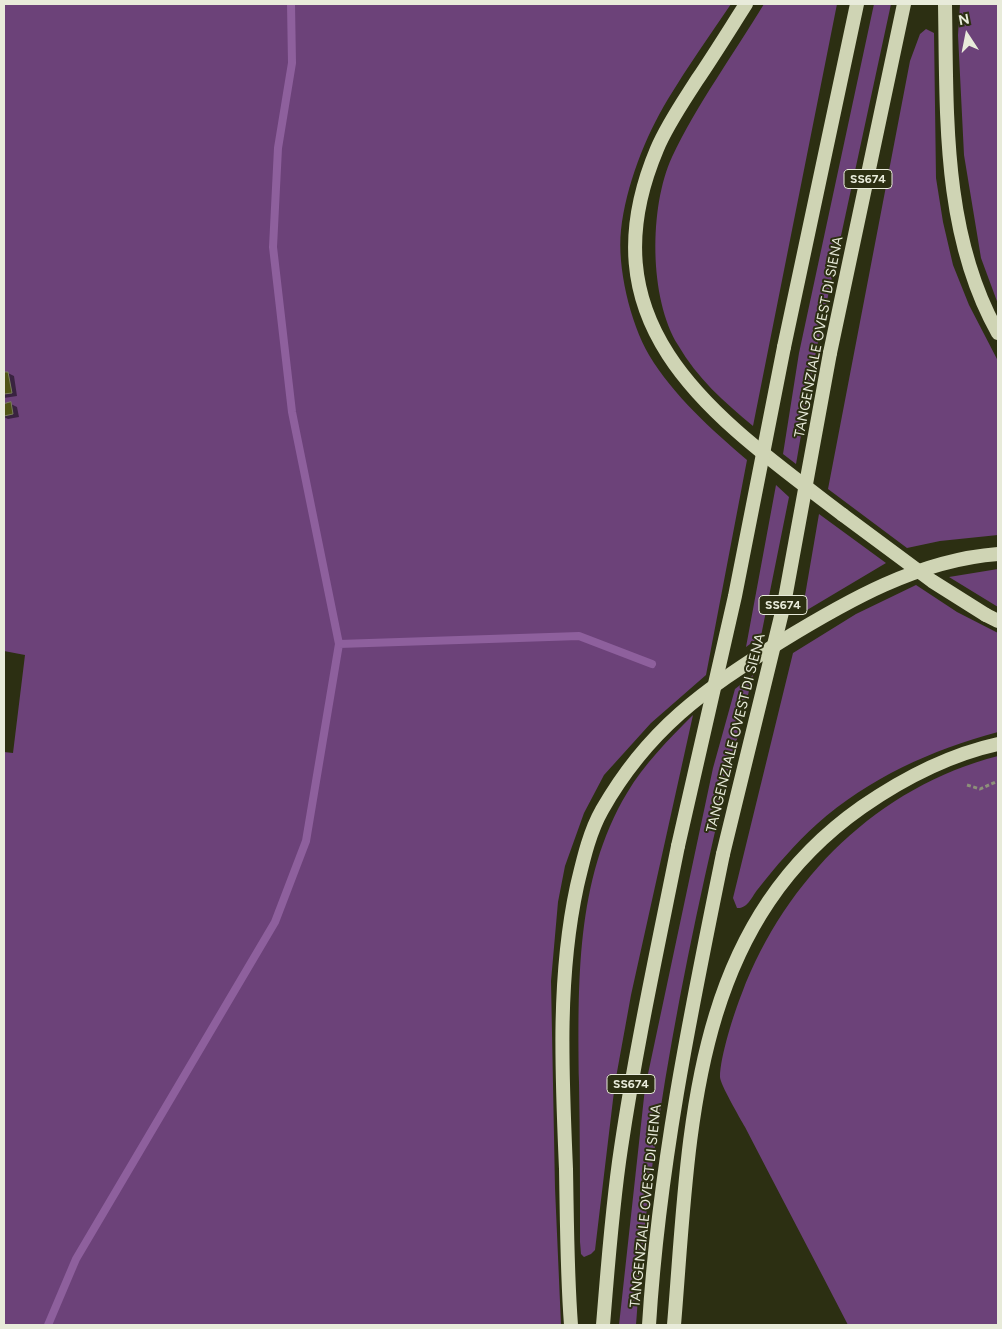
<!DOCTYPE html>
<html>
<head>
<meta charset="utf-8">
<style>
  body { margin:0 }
  #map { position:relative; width:1002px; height:1329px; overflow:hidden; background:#2c2f12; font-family:Figtree,sans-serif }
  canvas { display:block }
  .frame { position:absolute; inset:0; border:5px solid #e8ebda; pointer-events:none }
  .north { position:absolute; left:942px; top:10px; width:50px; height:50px; -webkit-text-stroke:4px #2c2f12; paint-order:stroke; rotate:349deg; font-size:14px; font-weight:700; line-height:20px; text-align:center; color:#e8ebda }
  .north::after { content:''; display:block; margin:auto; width:18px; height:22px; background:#e8ebda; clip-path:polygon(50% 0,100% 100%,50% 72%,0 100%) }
</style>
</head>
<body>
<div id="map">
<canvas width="1002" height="1329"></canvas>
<div class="frame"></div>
<div class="north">N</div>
</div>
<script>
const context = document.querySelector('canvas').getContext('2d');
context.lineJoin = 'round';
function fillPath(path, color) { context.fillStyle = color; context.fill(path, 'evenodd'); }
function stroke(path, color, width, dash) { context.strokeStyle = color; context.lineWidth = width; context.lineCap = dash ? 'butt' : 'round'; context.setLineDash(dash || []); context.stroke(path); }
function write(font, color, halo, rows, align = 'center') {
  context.font = font + ' Figtree,sans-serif'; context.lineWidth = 4; context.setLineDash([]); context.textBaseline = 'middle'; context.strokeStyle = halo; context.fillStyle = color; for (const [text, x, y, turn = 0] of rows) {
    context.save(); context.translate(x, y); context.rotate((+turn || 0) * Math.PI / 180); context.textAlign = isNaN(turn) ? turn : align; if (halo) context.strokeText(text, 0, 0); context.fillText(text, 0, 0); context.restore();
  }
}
fillPath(new Path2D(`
  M4 4H731C710 35 688 66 668 99 645 137 626 186 621 230 617 267 630 322 649 355 673 395 712 430 747 460L706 675 651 723 604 775 584 813 565 866 558 902 551 981 555 1188 561 1325H4V752L13 753 25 655 4 651Z
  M764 4H837L753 426C724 402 697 378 678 345 649 298 649 207 672 157 696 106 735 52 764 4Z
  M874 4H891L814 361 796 464 783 454 799 353Z
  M960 4H998V304L981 258 964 155 958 35Z
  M926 29 934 33 936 178 943 222 953 265 969 305 998 361V535L940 541 907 548 828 489 910 61 920 34Z
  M776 485 789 497 761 636 746 647Z
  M819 514 886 563 802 613Z
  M998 569V607L949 577Z
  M916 585 957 612 998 633V732C931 750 869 778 817 824 795 844 776 866 758 889 752 896 748 909 737 908L733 898 793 653 856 614Z
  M753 675C699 889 651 1105 636 1325H619L645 1088 713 768 735 689Z
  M693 715 631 995 615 1083 595 1250 591 1254 584 1257 581 1254 580 1242C580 1188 580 1135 579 1082 578 986 575 879 627 793 644 764 669 739 693 715Z
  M998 756V1325H848C814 1259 779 1193 745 1127 740 1118 720 1084 720 1077 720 1057 734 1013 742 993 786 878 878 787 998 756Z`), '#6c4279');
fillPath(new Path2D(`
  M8 373 14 376 17 396 4 398V374Z
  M11 404 17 407 19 417 8 419 4 417V405Z`), '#0007');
stroke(new Path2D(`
  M339 644 579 636 652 664
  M48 1325 76 1259 275 922 306 841 339 644 292 412 273 247 278 148 292 63 291 4`), '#8e609d', 8);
const building = new Path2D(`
  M4 372H8L12 393 4 394Z
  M11 402 13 414 4 416V404Z`);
fillPath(building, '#4f5414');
stroke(building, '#797d5e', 1);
stroke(new Path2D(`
  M967 785 980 789 998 781`), '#8d9079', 3, [4, 2.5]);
stroke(new Path2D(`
  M746 4C730 29 714 55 697 80 683 102 667 125 657 149 581 329 717 419 843 515
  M945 4C947 115 942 234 998 333
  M784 347 857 4
  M830 353 904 4
  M986 615 998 621
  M571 1325C567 1273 567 1221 566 1169 562 1075 557 978 577 886 583 861 589 833 602 810 648 729 704 690 780 642 847 601 918 560 998 554
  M603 1325C608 1266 612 1207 621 1148 636 1047 658 946 678 846
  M649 1325C659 1165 691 1011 723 854
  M674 1325C690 1134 688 929 862 807 904 778 948 755 998 744`), '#cfd4b4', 14);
stroke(new Path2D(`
  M843 515 932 581 986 615
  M678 846 735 596 784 347
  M723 854 784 604 830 353`), '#cfd4b4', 14);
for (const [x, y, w] of [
  [868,179,48],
  [783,605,48],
  [631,1084,48]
]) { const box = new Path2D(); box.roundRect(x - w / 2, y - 9.5, w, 19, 4); context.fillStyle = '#2c2f12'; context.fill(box); stroke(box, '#e8ebda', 1); }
write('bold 12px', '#e8ebda', null, [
  ["SS674",868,179],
  ["SS674",783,605],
  ["SS674",631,1084]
]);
write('14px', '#e8ebda', '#2c2f12', [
  ["TANGENZIALE OVEST DI SIENA",819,337,-79],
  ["TANGENZIALE OVEST DI SIENA",736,733,-76],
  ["TANGENZIALE OVEST DI SIENA",646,1206,-84]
]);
</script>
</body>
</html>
